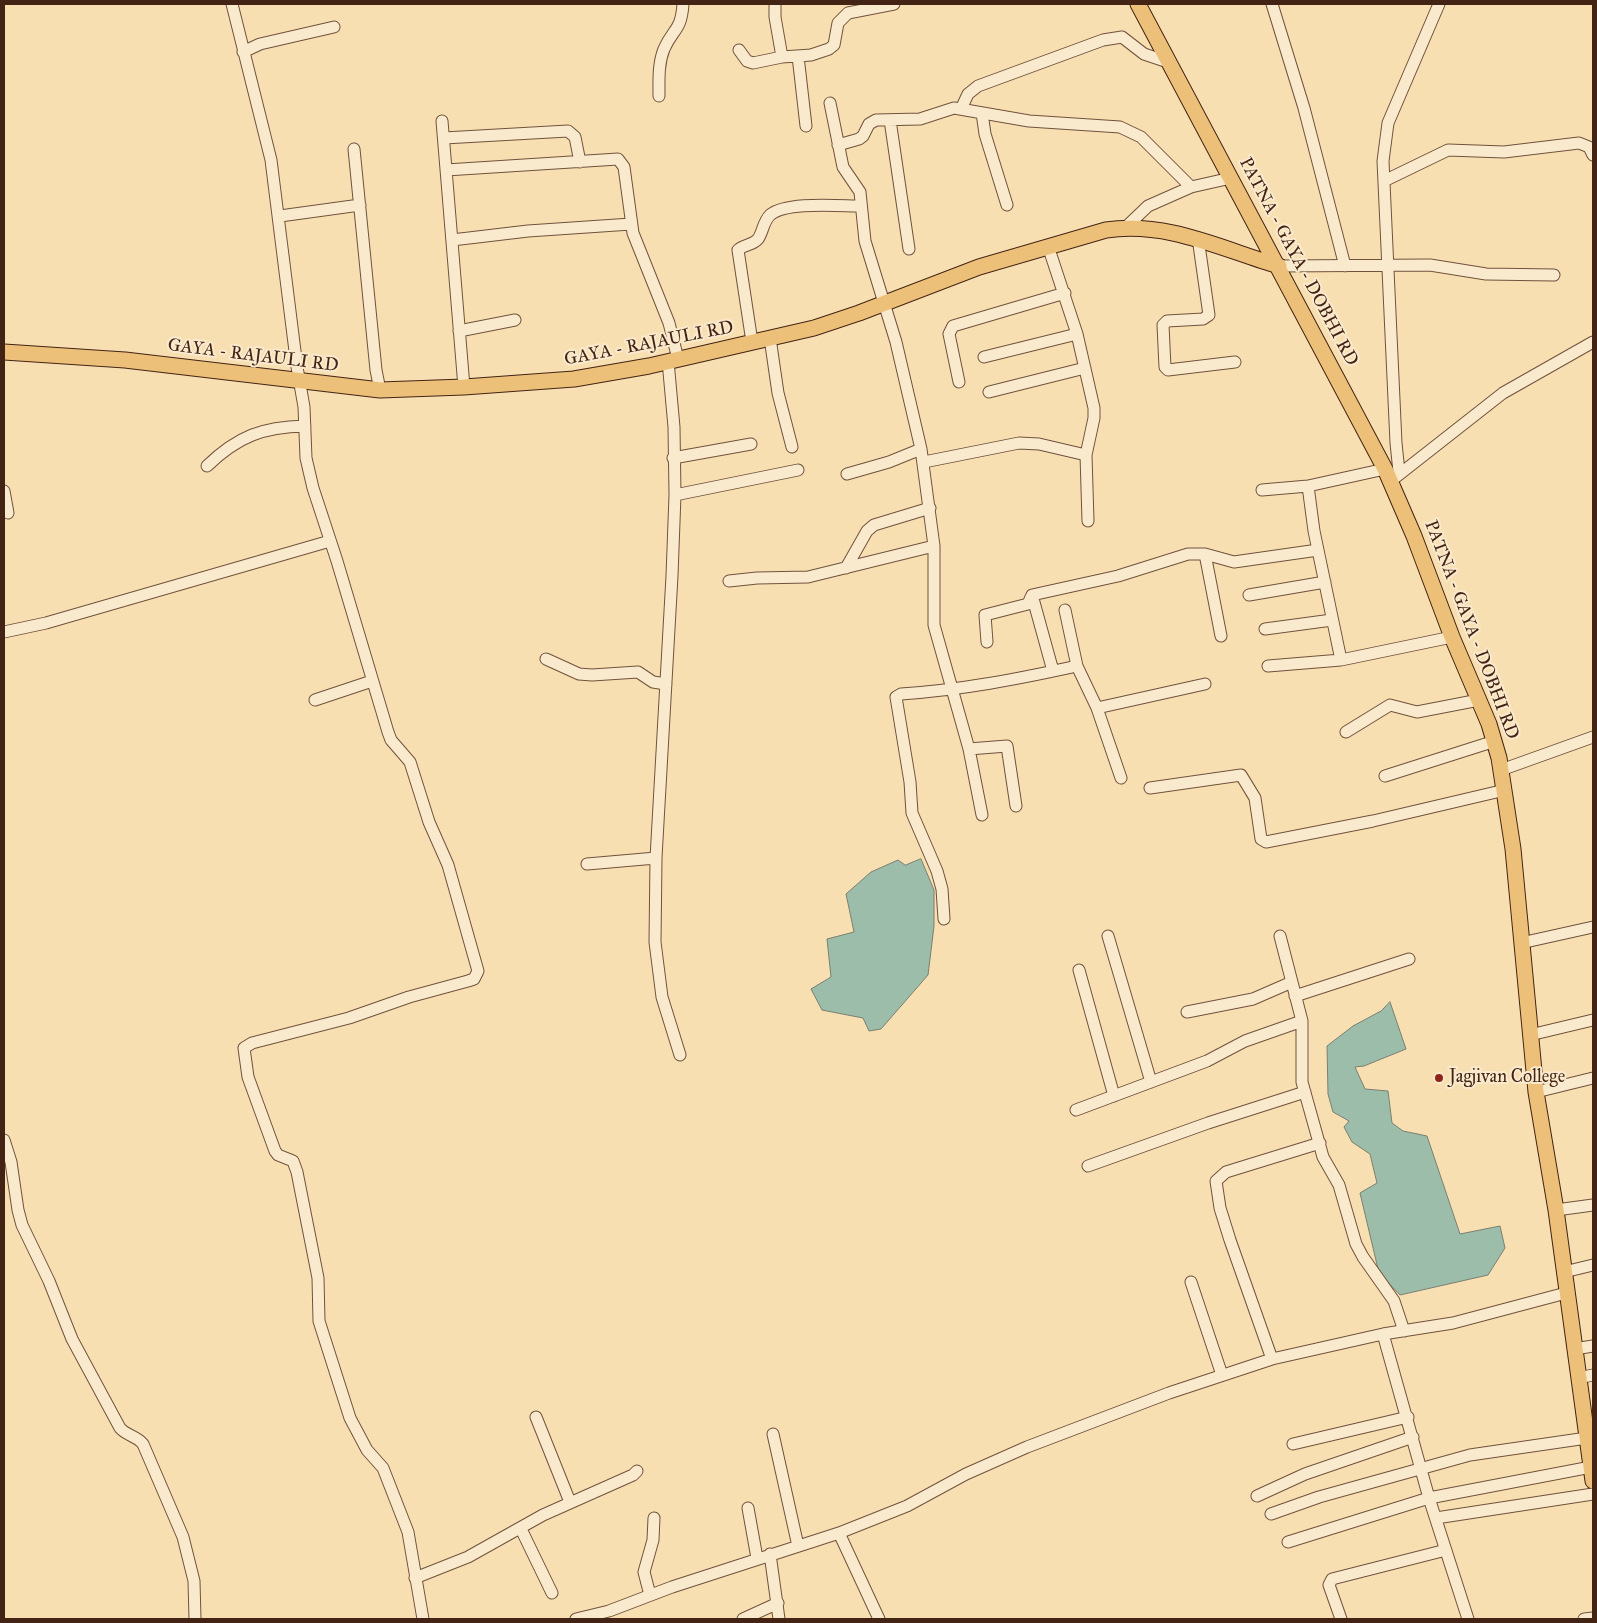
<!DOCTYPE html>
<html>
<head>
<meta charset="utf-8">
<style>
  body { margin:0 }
  #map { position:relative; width:1597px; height:1623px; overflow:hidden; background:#f8dfb2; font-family:"IM FELL Great Primer",serif }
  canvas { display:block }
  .frame { position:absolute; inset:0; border:5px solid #432314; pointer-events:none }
</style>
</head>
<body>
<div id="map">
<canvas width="1597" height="1623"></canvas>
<div class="frame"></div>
</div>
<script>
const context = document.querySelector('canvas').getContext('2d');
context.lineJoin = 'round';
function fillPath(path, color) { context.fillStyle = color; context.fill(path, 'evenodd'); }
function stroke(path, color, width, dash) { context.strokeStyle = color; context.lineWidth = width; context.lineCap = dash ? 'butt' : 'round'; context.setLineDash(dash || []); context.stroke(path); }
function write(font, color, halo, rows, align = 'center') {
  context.font = font + ' "IM FELL Great Primer",serif'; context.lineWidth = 4; context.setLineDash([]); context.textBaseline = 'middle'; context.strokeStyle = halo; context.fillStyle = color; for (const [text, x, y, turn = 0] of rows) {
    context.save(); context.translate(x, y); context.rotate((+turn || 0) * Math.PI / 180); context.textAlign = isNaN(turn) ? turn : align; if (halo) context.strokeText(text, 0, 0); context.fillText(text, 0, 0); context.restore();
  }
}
const water = new Path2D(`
  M921 859 934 890V926L928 975 881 1029 869 1031 863 1018 822 1010 811 989 831 977 827 939 854 932 846 894 871 872 898 860 905 865Z
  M1390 1002 1406 1049 1364 1066 1355 1067 1365 1089 1388 1091 1392 1123 1403 1131 1427 1136 1460 1234 1500 1226 1505 1248 1488 1275 1400 1295 1379 1273 1360 1193 1377 1183 1370 1154 1352 1142 1344 1127 1349 1121 1333 1112 1328 1094 1327 1046 1353 1026 1381 1011Z`);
fillPath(water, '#9dbdab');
stroke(water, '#797f6f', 1);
const minor = new Path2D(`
  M232 4 271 160 297 367 304 407 306 458 313 488 337 561 388 732 391 740 410 762 429 822 448 865 478 971 474 979 468 981 409 997 349 1018 252 1043 244 1048 248 1077 275 1151 278 1155 293 1161 297 1172 318 1278 319 1321 350 1418 367 1450 383 1468 408 1532 423 1619
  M775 4V17L782 57
  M1272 4 1304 108 1345 266
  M739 50 747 61 753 63 782 57 811 55 829 49 834 45 838 23 848 13 894 4
  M243 52 260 44 334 27
  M798 56 806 126
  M659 96C659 80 658 64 664 49 673 28 681 32 683 4
  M830 103 843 167 860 192 865 241 896 342 921 449 934 546V625L969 749 982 815
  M961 109 968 94 978 86 1103 40 1122 37 1144 54 1168 62
  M982 113 985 134 1007 205
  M890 120 909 249
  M442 121 464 387
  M444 138 568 131 575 137 580 162
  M838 145 859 139 863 136 869 124 876 120 920 119 954 108 1029 121 1120 127 1141 137 1191 187 1231 178
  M354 149 376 370 380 390
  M446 170 618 159 624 167 633 233 669 323 678 359
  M1384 181 1448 150 1504 152 1579 143 1589 147 1593 155
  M280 216 360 205
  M1126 227 1148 206 1191 187
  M1198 238 1209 315 1203 319 1167 321 1163 325 1165 367 1168 370 1235 362
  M452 240 528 231 631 224
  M1048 246 1077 334 1094 408V418L1086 455 1088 521
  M1279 266 1430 265 1486 274 1554 275
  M459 331 515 320
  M770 338 778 393 792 447
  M752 342 738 250C743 245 753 245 758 239 763 232 763 222 770 215 786 201 840 206 861 206
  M984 357 1077 334
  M668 361 674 427 675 495 672 576 656 858 655 942 662 997 680 1055
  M959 382 949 334 953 326 1065 293
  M989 392 1085 368
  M673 458 751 444
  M924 462 1019 443 1039 444 1086 455
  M207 466C238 436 263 427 305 426
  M1399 472 1396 443 1383 161 1388 123 1439 4
  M847 474 889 462 921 449
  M1396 477 1503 393 1593 342
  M1308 486 1314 531 1341 660
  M1262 490 1308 486 1385 469
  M4 491 8 513
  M675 495 798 470
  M1205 554 1221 636
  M846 568 867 531 874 525 930 508
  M729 581 757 578 808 577 934 546
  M1249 595 1325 582
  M1065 610 1077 666 1097 708 1121 778
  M1265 629 1332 620
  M4 632 46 623 330 541
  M987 642 985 615 1028 604 1031 597
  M546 659 579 674 592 675 638 672 653 682 666 684
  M1268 666 1341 660 1452 637
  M1053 671 1032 595 1118 576 1188 554H1205L1234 562 1318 550
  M315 700 372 681
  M1097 708 1205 684
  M1346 732 1390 705 1417 712 1479 700
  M969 749 1007 746 1016 806
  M1501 770 1593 737
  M1385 776 1495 741
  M1150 788 1241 775 1255 798 1261 839 1266 842 1373 821 1505 790
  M587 864 656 858
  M944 919 942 889 937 871 912 813 910 782 896 697 901 694C961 690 1018 679 1077 666
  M1108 936 1151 1082
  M1280 936 1302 1021V1082L1323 1157 1339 1185 1356 1244 1363 1257 1394 1301 1404 1331
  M1521 943 1593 927
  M1079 970 1114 1096
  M1295 996 1409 959
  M1187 1012 1253 999 1292 982
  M1530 1035 1593 1020
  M1536 1092 1593 1078
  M1076 1110 1207 1061 1245 1041 1302 1021
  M4 1140 11 1162 18 1210 22 1225 49 1281 72 1339 120 1428C127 1436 137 1436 143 1444L183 1537 194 1581 195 1619
  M1088 1166 1208 1123 1305 1092
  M1556 1210 1593 1205
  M1564 1272 1593 1265
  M1191 1282 1222 1375
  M1383 1334 1429 1498 1468 1619
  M1574 1349 1593 1346
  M1272 1359 1230 1240 1220 1208 1216 1181 1226 1172 1320 1143
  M1578 1378 1593 1375
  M536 1417 570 1502
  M773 1434 798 1546
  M1293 1444 1408 1417
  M1257 1496 1305 1474 1413 1437
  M748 1508 757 1558
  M1271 1514 1319 1497 1470 1455 1587 1438
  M1436 1518 1593 1494
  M521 1529 552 1593
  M839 1533 879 1619
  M1288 1542 1429 1498 1591 1467
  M770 1554 779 1619
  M415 1578 468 1557 543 1515 633 1475 637 1471
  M650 1595 644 1572 653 1540 654 1518
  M576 1619 609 1611 672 1587 839 1533 907 1506 966 1474 1027 1447 1169 1393 1272 1359 1383 1334 1453 1323 1566 1293
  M743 1619 778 1603
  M1341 1619 1329 1585 1332 1579 1446 1550
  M1584 1619 1593 1618`);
const major = new Path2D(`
  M1138 4 1385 469 1414 536 1452 637 1489 724 1499 758 1513 849 1536 1092 1556 1210 1593 1481
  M4 352 125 360 380 390 464 387 574 379 649 366 814 328 859 313 979 267 1106 230C1168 221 1221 249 1279 266`);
stroke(minor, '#70523c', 13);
stroke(major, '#432314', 17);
stroke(minor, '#faeacd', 11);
stroke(major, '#ecc079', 15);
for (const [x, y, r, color] of [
  [1439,1078,5,"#8f2418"]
]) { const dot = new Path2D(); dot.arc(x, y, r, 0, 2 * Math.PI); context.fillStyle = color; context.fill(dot); stroke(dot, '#faeacd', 2); }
write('18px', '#432314', '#faeacd', [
  ["PATNA - GAYA - DOBHI RD",1298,262,62],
  ["GAYA - RAJAULI RD",649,344,-11],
  ["GAYA - RAJAULI RD",253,356,7],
  ["PATNA - GAYA - DOBHI RD",1471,630,69]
]);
write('18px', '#432314', '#faeacd', [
  ["Jagjivan College",1449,1078]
], 'left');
</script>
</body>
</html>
